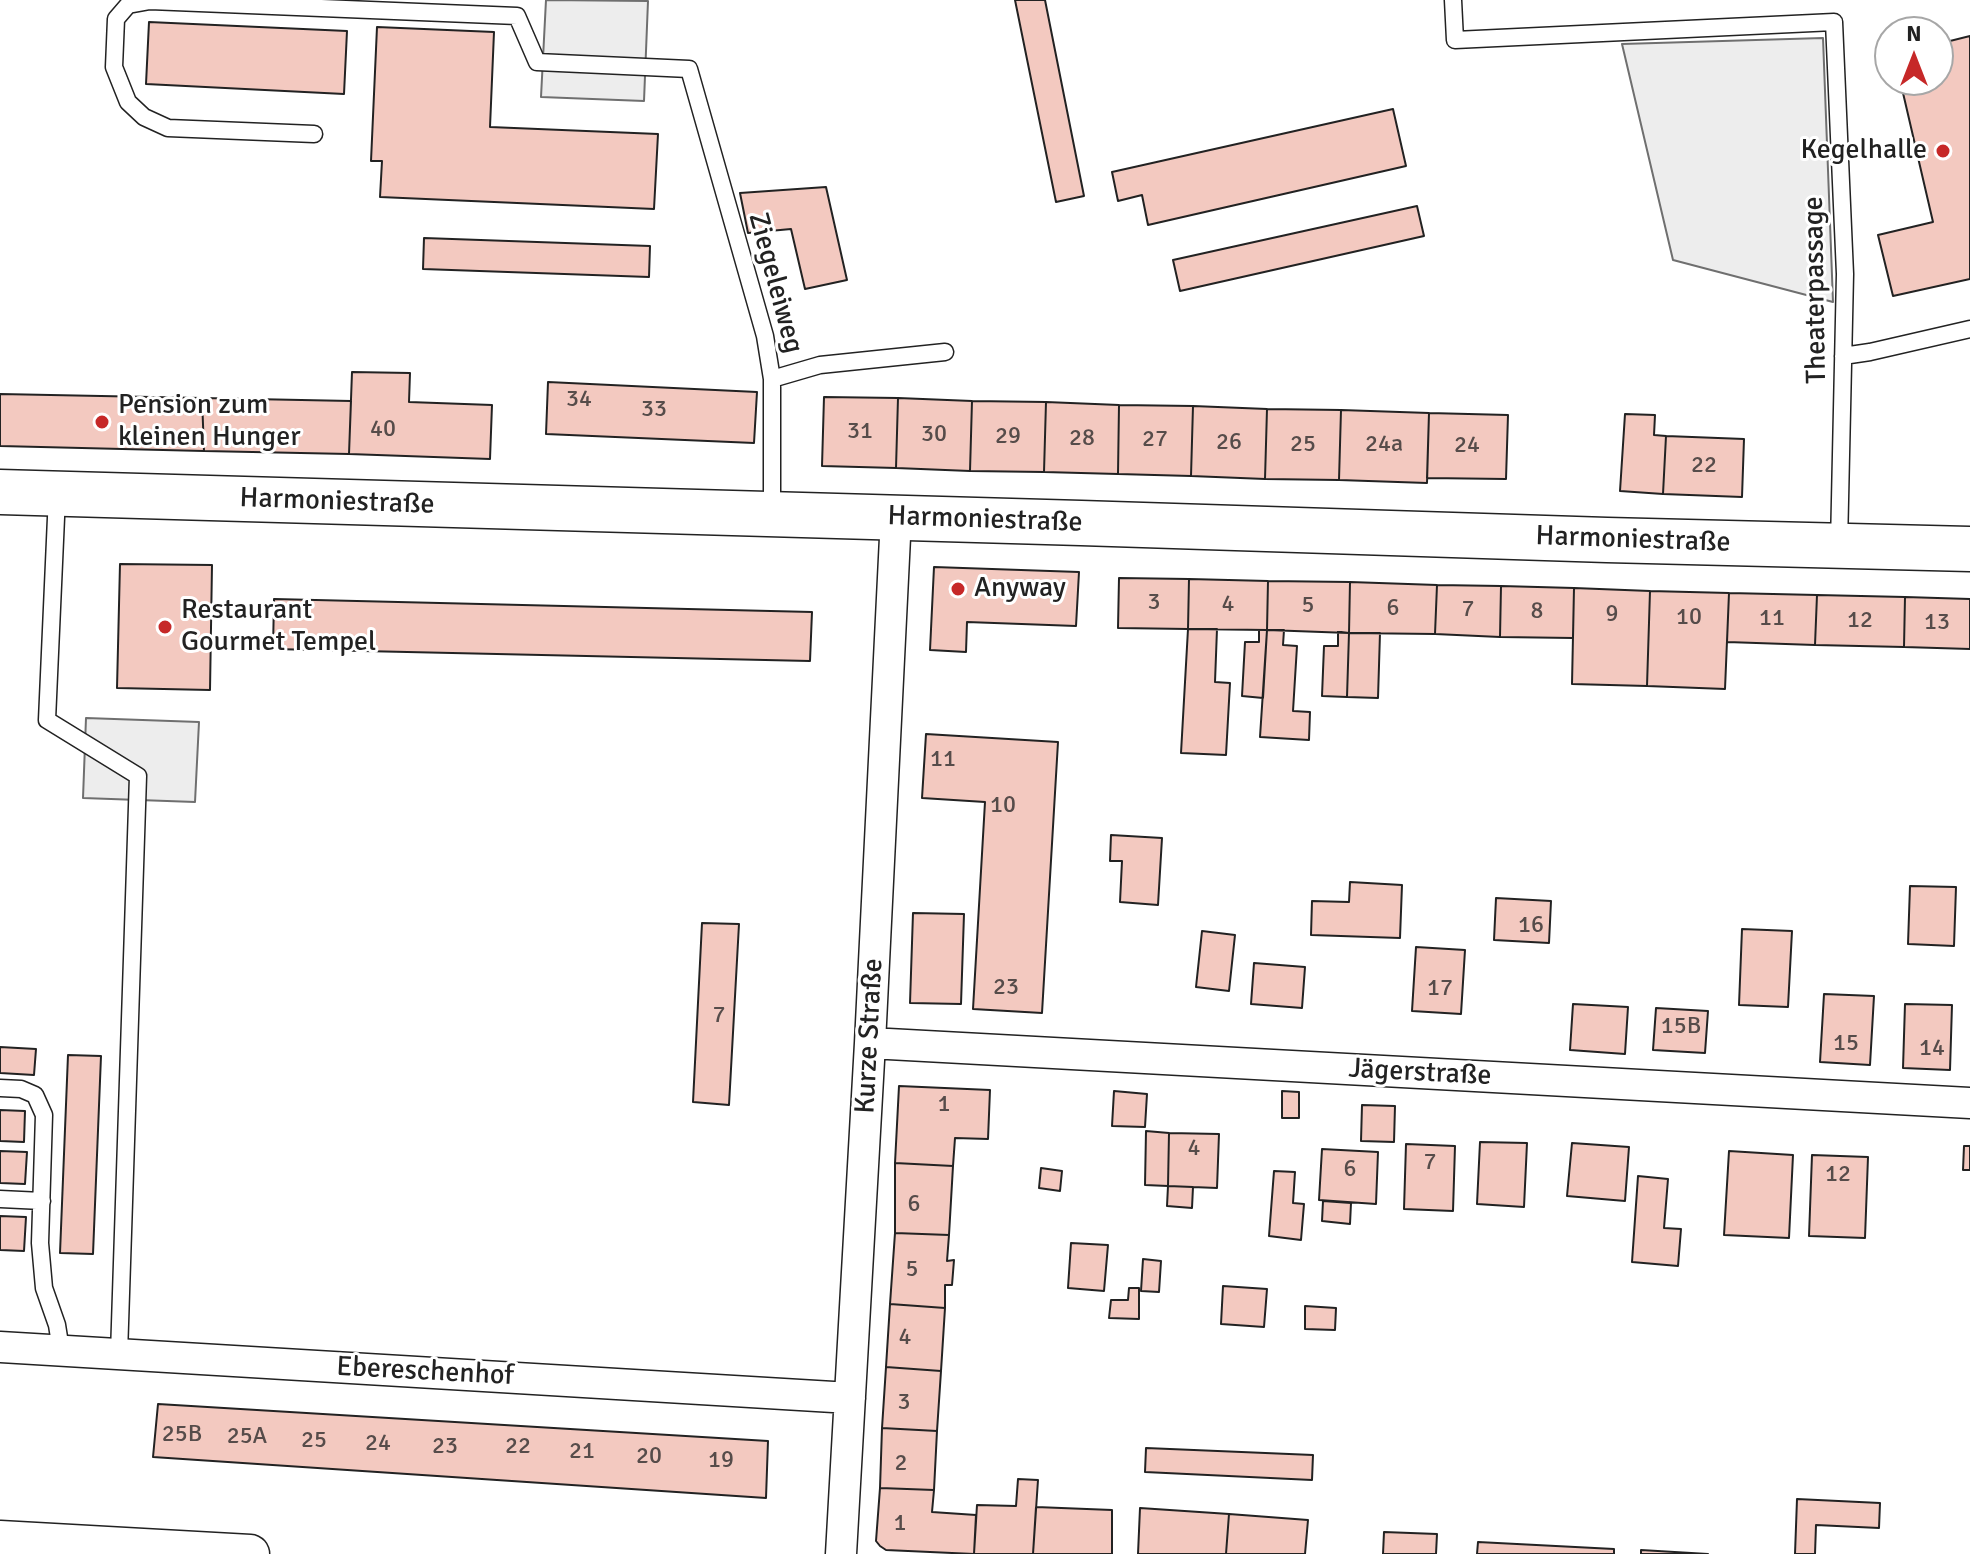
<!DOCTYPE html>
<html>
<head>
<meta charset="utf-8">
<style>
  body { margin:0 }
  #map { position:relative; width:1970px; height:1554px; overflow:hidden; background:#fff; font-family:Signika,sans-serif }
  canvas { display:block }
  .north { position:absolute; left:1874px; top:16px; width:80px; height:80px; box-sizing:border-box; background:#fff; border:2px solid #a7a7a7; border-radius:50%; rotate:0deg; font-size:22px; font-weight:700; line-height:32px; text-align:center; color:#222 }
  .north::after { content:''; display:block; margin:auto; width:28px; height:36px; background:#c62828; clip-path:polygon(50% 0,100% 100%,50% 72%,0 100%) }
</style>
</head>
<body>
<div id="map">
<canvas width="1970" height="1554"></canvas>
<div class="north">N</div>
</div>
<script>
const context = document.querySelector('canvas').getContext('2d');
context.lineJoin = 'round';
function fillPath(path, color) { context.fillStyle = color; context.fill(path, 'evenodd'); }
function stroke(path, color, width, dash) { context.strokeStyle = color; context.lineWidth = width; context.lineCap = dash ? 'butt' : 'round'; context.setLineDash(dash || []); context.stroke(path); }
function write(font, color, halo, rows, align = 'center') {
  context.font = font + ' Signika,sans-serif'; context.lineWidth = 6; context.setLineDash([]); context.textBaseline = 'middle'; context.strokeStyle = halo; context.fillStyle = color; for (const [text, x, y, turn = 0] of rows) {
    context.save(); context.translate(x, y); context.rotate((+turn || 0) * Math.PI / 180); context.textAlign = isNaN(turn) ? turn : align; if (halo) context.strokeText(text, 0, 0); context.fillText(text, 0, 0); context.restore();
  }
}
const parking = new Path2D(`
  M546 0 648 1 644 101 541 97Z
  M1823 38 1833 302 1673 260 1622 44Z
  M86 718 199 722 195 802 83 798Z`);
fillPath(parking, '#ededed');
stroke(parking, '#6f6f6f', 2);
const building = new Path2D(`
  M1015 0H1045L1084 196 1056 202Z
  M149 22 347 31 344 94 146 84Z
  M377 27 494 32 490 127 658 134 654 209 380 197 382 161H371Z
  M1970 36V279L1893 296 1878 235 1933 222 1900 80H1938V44Z
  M1393 109 1406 166 1148 225 1142 195 1118 201 1112 172Z
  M826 187 847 280 805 289 791 229 748 233 740 193Z
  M1417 206 1424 236 1180 291 1173 260Z
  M424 238 650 246 649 277 423 269Z
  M352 372 410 373 409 402 492 405 490 459 349 454Z
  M548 382 757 392 754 443 546 434Z
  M0 394 202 398 204 451 0 446Z
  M824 397 898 398 896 468 822 466Z
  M202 398 351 401 349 454 204 451Z
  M898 398 972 401 970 471 896 468Z
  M972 401 1046 402 1044 472 970 471Z
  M1046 402 1119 405 1118 474 1044 472Z
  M1119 405 1193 406 1191 476 1118 474Z
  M1193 406 1267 409 1265 479 1191 476Z
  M1267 409 1341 410 1339 480 1265 479Z
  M1341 410 1429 413 1427 483 1339 480Z
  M1429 413 1508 415 1506 479 1427 478Z
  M1625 414 1655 415 1654 435 1666 436 1663 494 1620 491Z
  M1666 436 1744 439 1742 497 1663 494Z
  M120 564 212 565 210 690 117 688Z
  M934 567 1079 572 1076 626 967 622 966 652 930 650Z
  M1119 578 1189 579 1188 629 1118 628Z
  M1189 579 1268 581 1267 630 1188 629Z
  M1268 581 1350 582 1349 633 1267 630Z
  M1350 582 1437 585 1435 634 1349 633Z
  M1437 585 1501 586 1500 637 1435 634Z
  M1501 586 1574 588 1573 638 1500 637Z
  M1574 588 1650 591 1647 686 1572 684Z
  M1650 591 1729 593 1725 689 1647 686Z
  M1729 593 1817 595 1815 645 1727 642Z
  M1817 595 1905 597 1904 647 1815 645Z
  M1905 597 1970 599V649L1904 647Z
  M274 599 812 612 810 661 273 649Z
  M1188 629H1217L1215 682 1230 683 1226 755 1181 753Z
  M1259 630H1267L1263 698 1242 696 1245 642H1259Z
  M1267 630H1284L1283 645 1297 646 1293 711 1310 712 1309 740 1260 737Z
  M1338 632 1349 633 1347 697 1322 696 1324 646H1338Z
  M1349 633H1380L1378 698 1347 697Z
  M926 734 1058 742 1042 1013 973 1009 985 802 922 798Z
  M1111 835 1162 838 1158 905 1120 902 1122 861H1110Z
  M1350 882 1402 885 1400 938 1311 935 1312 901 1349 902Z
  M1910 886 1956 887 1954 946 1908 944Z
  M1496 898 1551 901 1549 943 1494 940Z
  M913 913 964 914 961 1004 910 1003Z
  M702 923 739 924 729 1105 693 1102Z
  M1742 929 1792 931 1788 1007 1739 1005Z
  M1202 931 1235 935 1229 991 1196 987Z
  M1416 947 1465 950 1461 1014 1412 1011Z
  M1254 963 1305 967 1302 1008 1251 1004Z
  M1824 994 1874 996 1870 1065 1820 1062Z
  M1573 1004 1628 1007 1625 1054 1570 1050Z
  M1905 1004 1952 1005 1950 1070 1903 1068Z
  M1656 1008 1708 1011 1705 1053 1653 1050Z
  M0 1047 36 1049 34 1075 0 1073Z
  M68 1055 101 1056 93 1254 60 1253Z
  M899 1086 990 1090 988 1139 955 1138 953 1166 895 1163Z
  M1114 1091 1147 1094 1145 1127 1112 1126Z
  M1282 1091 1299 1092V1118H1282Z
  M1362 1105 1395 1106 1394 1142 1361 1141Z
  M0 1110 25 1111 24 1142 0 1141Z
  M1146 1131 1169 1133 1168 1186 1145 1185Z
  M1169 1133 1219 1134 1217 1188 1168 1186Z
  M1480 1142 1527 1143 1524 1207 1477 1204Z
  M1572 1143 1629 1147 1625 1201 1567 1196Z
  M1406 1144 1455 1146 1453 1211 1404 1209Z
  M1964 1146H1970V1170H1963Z
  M1322 1149 1378 1152 1376 1204 1319 1200Z
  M0 1151 27 1152 25 1184 0 1183Z
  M1729 1151 1793 1155 1789 1238 1724 1235Z
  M1812 1155 1868 1157 1865 1238 1809 1236Z
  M895 1163 953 1166 949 1235 895 1233Z
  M1041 1168 1062 1171 1060 1191 1039 1188Z
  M1274 1171 1295 1172 1293 1203 1304 1204 1301 1240 1269 1236Z
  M1638 1176 1668 1179 1664 1228 1681 1229 1678 1266 1632 1262Z
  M1168 1186 1193 1187 1192 1208 1167 1206Z
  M1323 1201 1351 1203 1350 1224 1322 1221Z
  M0 1216 26 1217 24 1251 0 1250Z
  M895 1233 949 1235 947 1261 954 1260 952 1285H945V1308L890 1304Z
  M1071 1243 1108 1245 1104 1291 1068 1288Z
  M1143 1259 1161 1261 1159 1292 1141 1291Z
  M1223 1286 1267 1289 1264 1327 1221 1324Z
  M1129 1288H1139V1319L1109 1318 1111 1300H1128Z
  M890 1304 945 1308 941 1371 886 1367Z
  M1305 1306 1336 1308 1335 1330 1305 1329Z
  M886 1367 941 1371 937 1431 882 1428Z
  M158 1404 768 1441 766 1498 153 1457Z
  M882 1428 937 1431 934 1490 880 1488Z
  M1146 1448 1313 1455 1312 1480 1145 1472Z
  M1018 1479 1038 1480 1033 1554H974L977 1505 1016 1506Z
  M880 1488 934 1490 932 1512 976 1515 974 1554 886 1550 880 1546 876 1541Z
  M1797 1499 1880 1503 1879 1528 1816 1525 1815 1554H1795Z
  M1036 1507 1112 1510V1554H1033Z
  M1140 1508 1229 1514 1226 1554H1138Z
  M1229 1514 1308 1520 1305 1554H1226Z
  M1384 1532 1437 1534 1436 1554H1383Z
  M1478 1542 1614 1549V1554H1477Z
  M1641 1550 1708 1554H1641Z`);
fillPath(building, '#f3c9c0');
stroke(building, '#222', 2);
const service = new Path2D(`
  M1453 0 1455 40 1834 22 1845 274 1839 545
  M314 134 168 128 144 117 128 102 114 67 116 19 128 5 150 1 517 16 537 62 689 69 765 336 772 379V512
  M1843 356 1870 352 1970 329
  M772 379 820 365 945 352
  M57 495 47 720 138 776 119 1354
  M0 1088 21 1089 35 1095 44 1115 40 1243 44 1288 57 1325 61 1350
  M0 1199 42 1201`);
const minor = new Path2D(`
  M870 1043 1970 1103
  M0 1347 850 1398
  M841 1554 870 1043 896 517`);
const tertiary = new Path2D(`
  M0 1540 250 1554`);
const primary = new Path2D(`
  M0 492 1081 523 1607 540 1970 549`);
stroke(service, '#222', 19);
stroke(minor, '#222', 33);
stroke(tertiary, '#222', 41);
stroke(primary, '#222', 47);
stroke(service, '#fff', 16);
stroke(minor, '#fff', 30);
stroke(tertiary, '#fff', 38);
stroke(primary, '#fff', 44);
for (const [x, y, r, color] of [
  [1943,151,8,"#c62828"],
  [102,422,8,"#c62828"],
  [958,589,8,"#c62828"],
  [165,627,8,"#c62828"]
]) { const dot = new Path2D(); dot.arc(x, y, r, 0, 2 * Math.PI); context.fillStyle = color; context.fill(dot); stroke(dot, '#fff', 3); }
write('24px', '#564c4a', null, [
  ["34",579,400],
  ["33",654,410],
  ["40",383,430],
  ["31",860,432],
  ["30",934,435],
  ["29",1008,437],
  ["28",1082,439],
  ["27",1155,440],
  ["26",1229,443],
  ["25",1303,445],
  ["24a",1384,445],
  ["24",1467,446],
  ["22",1704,466],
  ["3",1154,603],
  ["4",1228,605],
  ["5",1308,606],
  ["6",1393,609],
  ["7",1468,610],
  ["8",1537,612],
  ["9",1612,615],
  ["10",1689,618],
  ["11",1772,619],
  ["12",1860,621],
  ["13",1937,623],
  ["11",943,760],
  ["10",1003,806],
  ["16",1531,926],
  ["23",1006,988],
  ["17",1440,989],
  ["7",719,1016],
  ["15B",1681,1027],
  ["15",1846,1044],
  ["14",1932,1049],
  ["1",944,1105],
  ["4",1194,1149],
  ["7",1430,1163],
  ["6",1350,1170],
  ["12",1838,1175],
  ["6",914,1205],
  ["5",912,1270],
  ["4",905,1338],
  ["3",904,1403],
  ["25B",182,1435],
  ["25A",247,1437],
  ["25",314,1441],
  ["24",378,1444],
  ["23",445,1447],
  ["22",518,1447],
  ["21",582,1452],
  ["20",649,1457],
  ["19",721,1461],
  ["2",901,1464],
  ["1",900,1524]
]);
write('28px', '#222', '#fff', [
  ["Kegelhalle",1927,151,"right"],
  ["Pension zum",118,406],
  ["kleinen Hunger",118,438],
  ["Anyway",974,589],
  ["Restaurant",181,611],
  ["Gourmet Tempel",181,643]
], 'left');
write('28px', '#222', '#fff', [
  ["Ziegeleiweg",775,283,75],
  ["Theaterpassage",1816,290,-91],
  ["Harmoniestraße",337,502,2],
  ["Harmoniestraße",985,520,2],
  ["Harmoniestraße",1633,540,2],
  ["Kurze Straße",870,1036,-87],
  ["Jägerstraße",1420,1073,3],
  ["Ebereschenhof",425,1372,3]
]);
</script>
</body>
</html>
